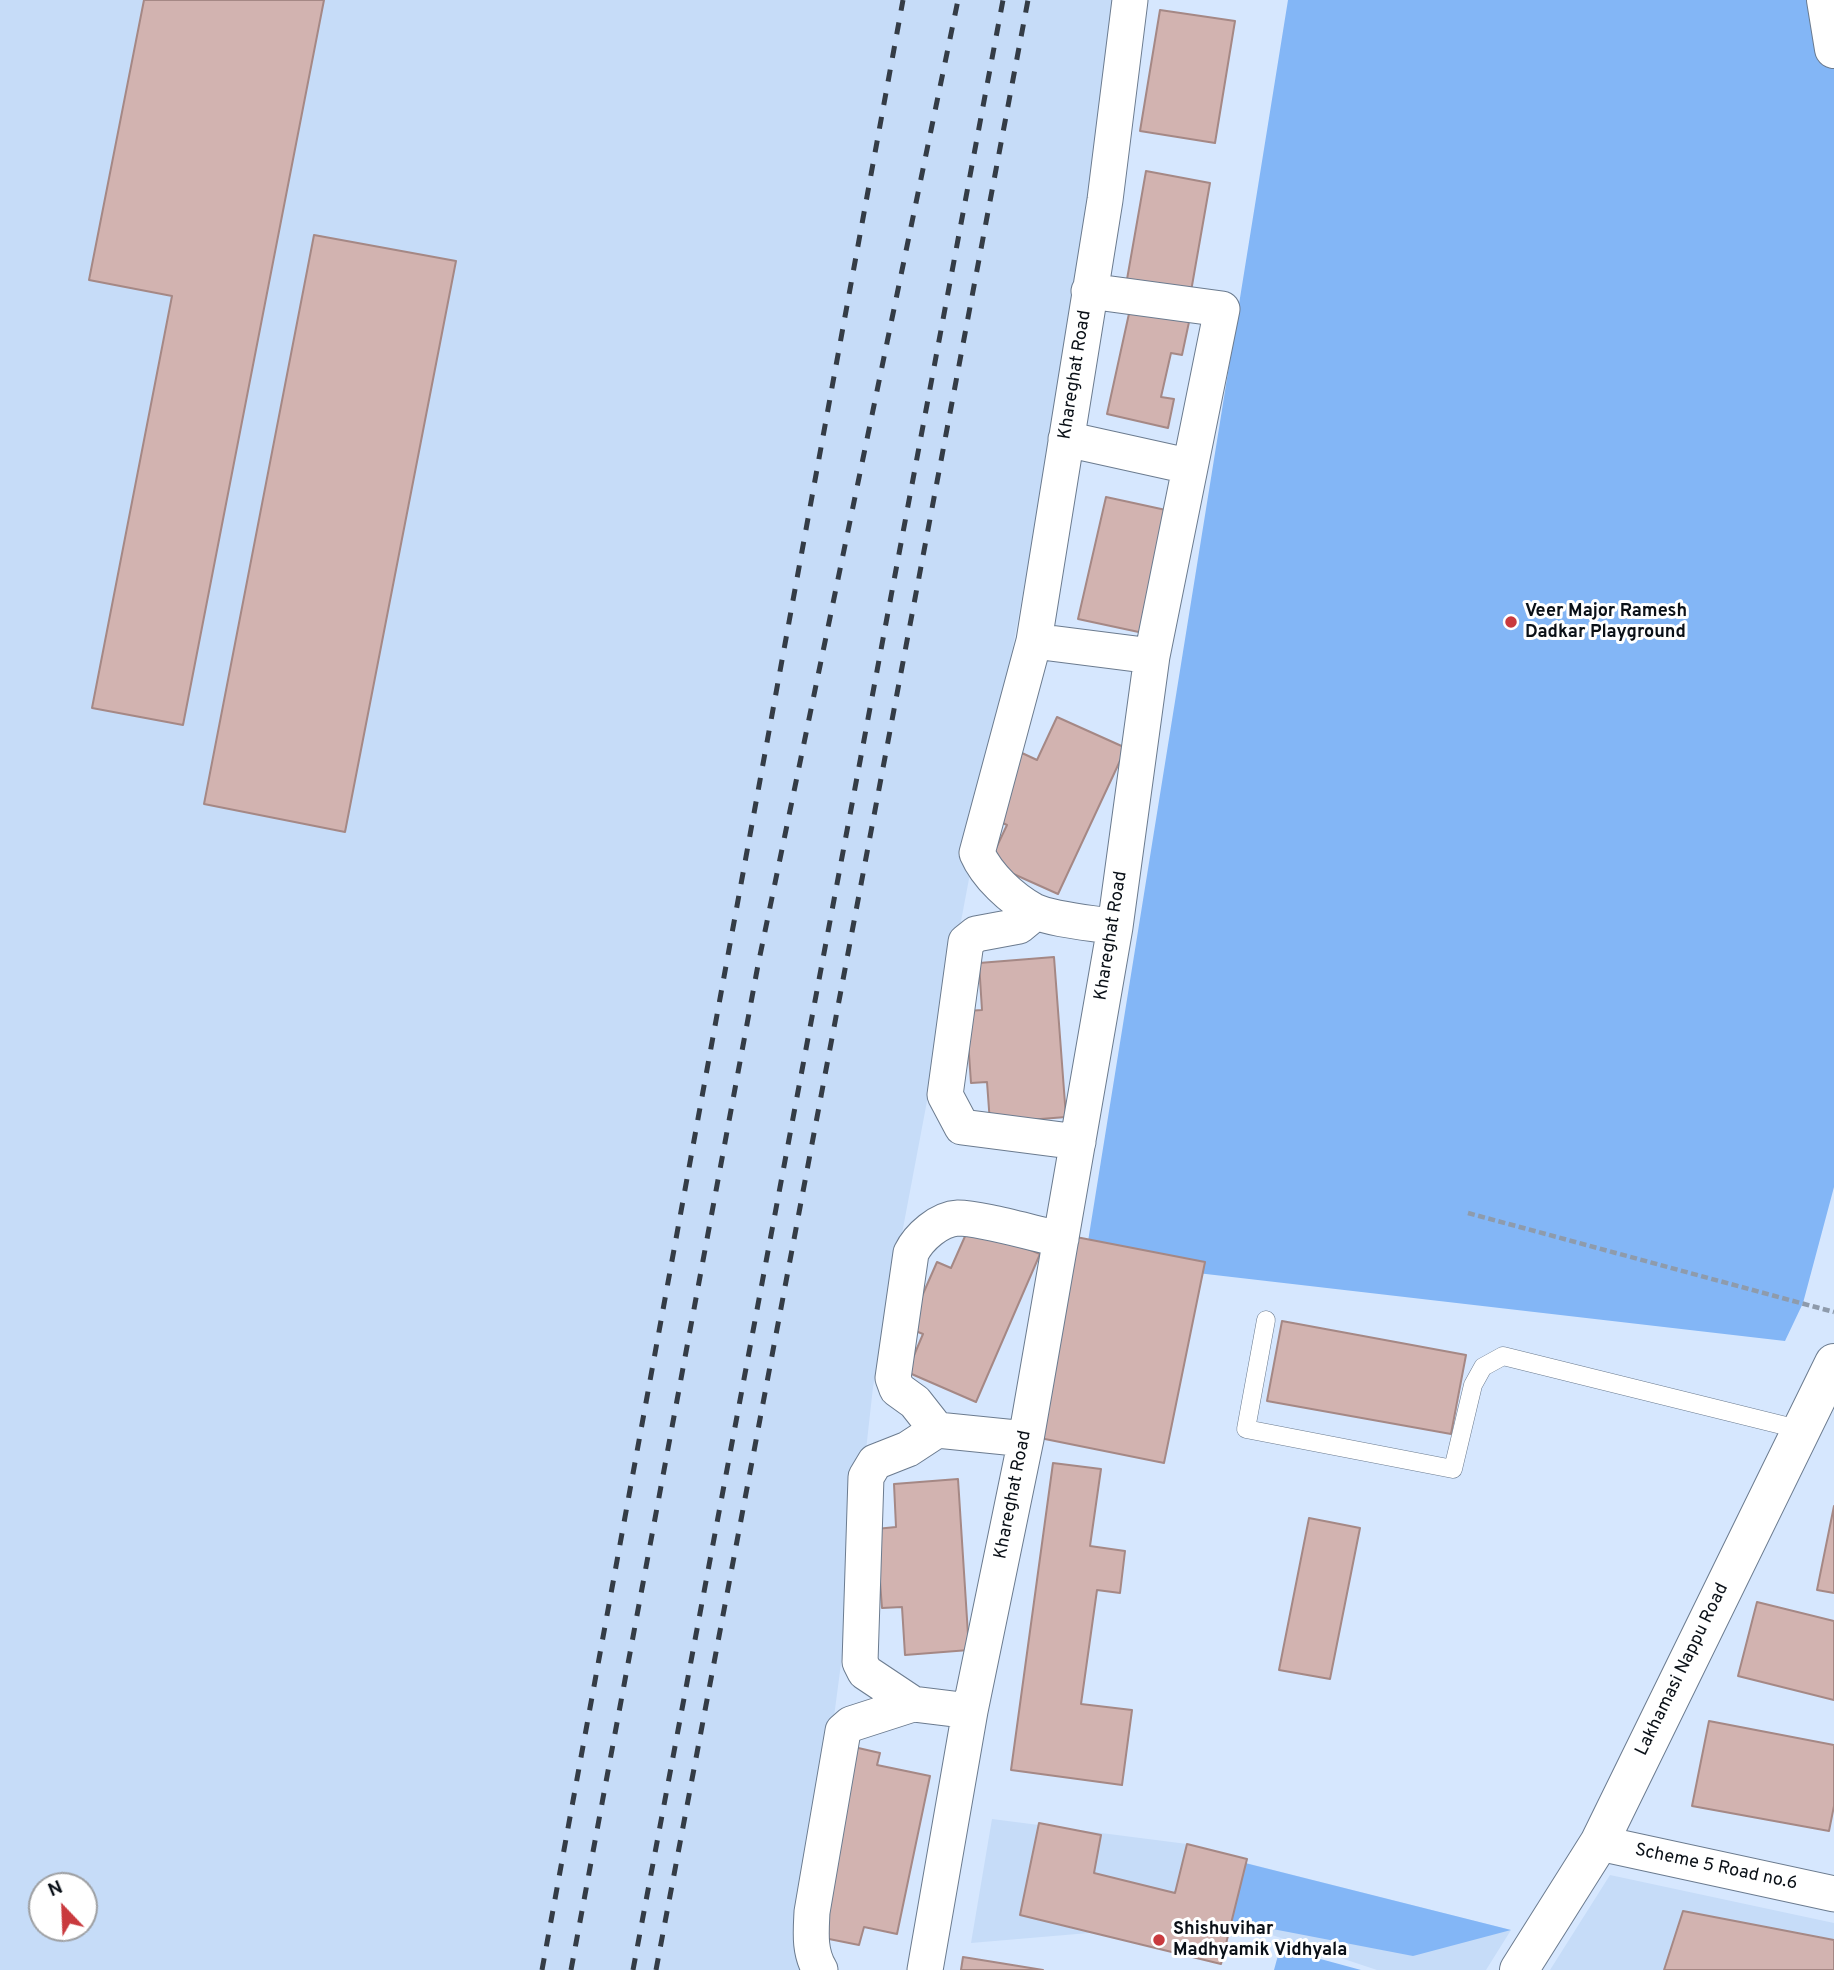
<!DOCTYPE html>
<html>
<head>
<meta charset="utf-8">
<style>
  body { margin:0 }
  #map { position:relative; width:1834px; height:1970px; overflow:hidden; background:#d6e7fe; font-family:Overpass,sans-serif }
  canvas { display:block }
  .north { position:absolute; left:28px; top:1872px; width:70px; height:70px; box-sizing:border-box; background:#fff; border:2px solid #9d9fa2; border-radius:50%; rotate:337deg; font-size:19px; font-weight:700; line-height:28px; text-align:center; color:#0a1017 }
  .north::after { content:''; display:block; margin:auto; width:24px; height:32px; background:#c93a3e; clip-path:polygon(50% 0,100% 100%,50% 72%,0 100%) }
</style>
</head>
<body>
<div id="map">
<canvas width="1834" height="1970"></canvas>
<div class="north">N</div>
</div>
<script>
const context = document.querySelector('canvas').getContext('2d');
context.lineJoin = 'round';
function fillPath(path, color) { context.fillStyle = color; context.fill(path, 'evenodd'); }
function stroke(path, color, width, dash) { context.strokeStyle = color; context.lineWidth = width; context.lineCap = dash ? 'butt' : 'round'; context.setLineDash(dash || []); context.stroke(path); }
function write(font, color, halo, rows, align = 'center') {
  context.font = font + ' Overpass,sans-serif'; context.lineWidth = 6; context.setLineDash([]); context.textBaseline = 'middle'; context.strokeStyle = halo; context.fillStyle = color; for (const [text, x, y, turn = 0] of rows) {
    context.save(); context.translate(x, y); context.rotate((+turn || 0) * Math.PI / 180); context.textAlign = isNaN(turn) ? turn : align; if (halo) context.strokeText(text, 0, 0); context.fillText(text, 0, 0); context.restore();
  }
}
fillPath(new Path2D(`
  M0 0H1135L873 1387 849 1603 808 1914 806 1970H0ZM42 1886H84V1928H42Z
  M992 1819 1187 1844 1247 1859 1246 1863 1511 1930 1486 1970H1377L1230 1921 971 1943Z
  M1610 1875 1834 1923V1970H1550Z`), '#c6dcf8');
fillPath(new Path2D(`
  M1288 0H1824L1834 57V1187L1803 1303 1785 1341 1085 1260Z
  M1245 1863 1511 1930 1413 1956 1231 1921Z
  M1280 1948 1361 1970H1274Z`), '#83b6f6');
const building = new Path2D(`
  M144 0H324L183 725 92 708 172 296 89 280Z
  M1160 10 1235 21 1215 143 1140 131Z
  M1146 171 1210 183 1190 297 1126 285Z
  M314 235 456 261 345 832 204 804Z
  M1130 309 1189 322 1182 355 1171 353 1161 397 1174 399 1168 428 1107 414Z
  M1106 497 1175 512 1148 634 1078 619Z
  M1057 717 1126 748 1058 894 989 863 1007 825 992 818 1022 753 1037 760Z
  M1054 957 1066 1117 990 1123 987 1082 971 1083 966 1011 982 1010 979 963Z
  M970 1225 1040 1254 976 1402 907 1372 923 1334 908 1328 937 1262 951 1268Z
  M1076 1237 1205 1262 1164 1463 1035 1437Z
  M1282 1321 1466 1355 1451 1434 1267 1401Z
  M1053 1463 1101 1469 1090 1546 1125 1551 1120 1593 1097 1590 1081 1704 1132 1710 1122 1785 1011 1770Z
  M958 1479 969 1650 905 1655 902 1607 882 1608 876 1529 896 1527 894 1484Z
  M1834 1506V1593L1817 1590Z
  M1309 1518 1360 1528 1330 1679 1279 1670Z
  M1757 1602 1834 1621V1700L1738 1676Z
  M1709 1721 1834 1745V1806L1829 1831 1692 1806Z
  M854 1747 880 1753 877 1765 930 1776 897 1934 864 1927 859 1945 814 1936Z
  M1039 1823 1101 1835 1094 1873 1175 1893 1187 1844 1247 1859 1221 1964 1020 1915Z
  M1683 1911 1834 1940V1970H1664Z
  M963 1957 1043 1970H961Z`);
fillPath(building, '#d2b3b0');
stroke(building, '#a58885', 2);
const service = new Path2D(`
  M1266 1320 1246 1429 1453 1469 1473 1385 1483 1367 1503 1356 1802 1430`);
const minor = new Path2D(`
  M1089 291 1222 309 1152 656
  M1066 439 1188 466
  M1034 641 977 853C987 876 1012 899 1034 911 1053 920 1093 923 1115 927
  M1036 912 1019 926 976 934 966 942 945 1095 962 1127 1078 1142
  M937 1430 908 1449 875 1462 866 1477 860 1662 865 1672 913 1704 970 1711
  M1026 1439 937 1430 915 1402 897 1389 893 1378 911 1253C919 1237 939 1219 958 1218 981 1218 1035 1234 1061 1239
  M1599 1843 1834 1894
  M820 1970C809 1952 811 1932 812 1912L843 1731 851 1724 913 1704
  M925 1970 970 1711 1026 1439 1115 927 1152 656 1034 641 1105 200 1130 0`);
const tertiary = new Path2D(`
  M1826 0 1834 49
  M1519 1970 1599 1843 1834 1363`);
stroke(service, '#6b7b8f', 19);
stroke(minor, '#6b7b8f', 37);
stroke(tertiary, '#6b7b8f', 40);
stroke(new Path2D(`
  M1468 1213 1834 1312`), '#8e9bac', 4.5, [7, 3.5]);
stroke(service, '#fff', 18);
stroke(minor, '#fff', 35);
stroke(tertiary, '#fff', 38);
stroke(new Path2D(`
  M542 1970 903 0
  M571 1970 758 965 958 0
  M633 1970 1003 0
  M656 1970 1028 0`), '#343c46', 5, [12, 12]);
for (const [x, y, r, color] of [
  [1511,622,7,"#c93a3e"],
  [1159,1940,7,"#c93a3e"]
]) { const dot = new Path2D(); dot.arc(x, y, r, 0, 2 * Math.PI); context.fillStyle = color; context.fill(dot); stroke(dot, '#fff', 2.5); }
write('18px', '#0a1017', '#fff', [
  ["Khareghat Road",1076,375,-81],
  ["Khareghat Road",1112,936,-81],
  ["Khareghat Road",1014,1495,-79],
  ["Lakhamasi Nappu Road",1683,1670,-64],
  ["Scheme 5 Road no.6",1716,1868,12]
]);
write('bold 18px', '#0a1017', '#fff', [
  ["Veer Major Ramesh",1525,612],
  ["Dadkar Playground",1525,633],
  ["Shishuvihar",1173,1930],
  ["Madhyamik Vidhyala",1173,1951]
], 'left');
</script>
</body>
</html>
